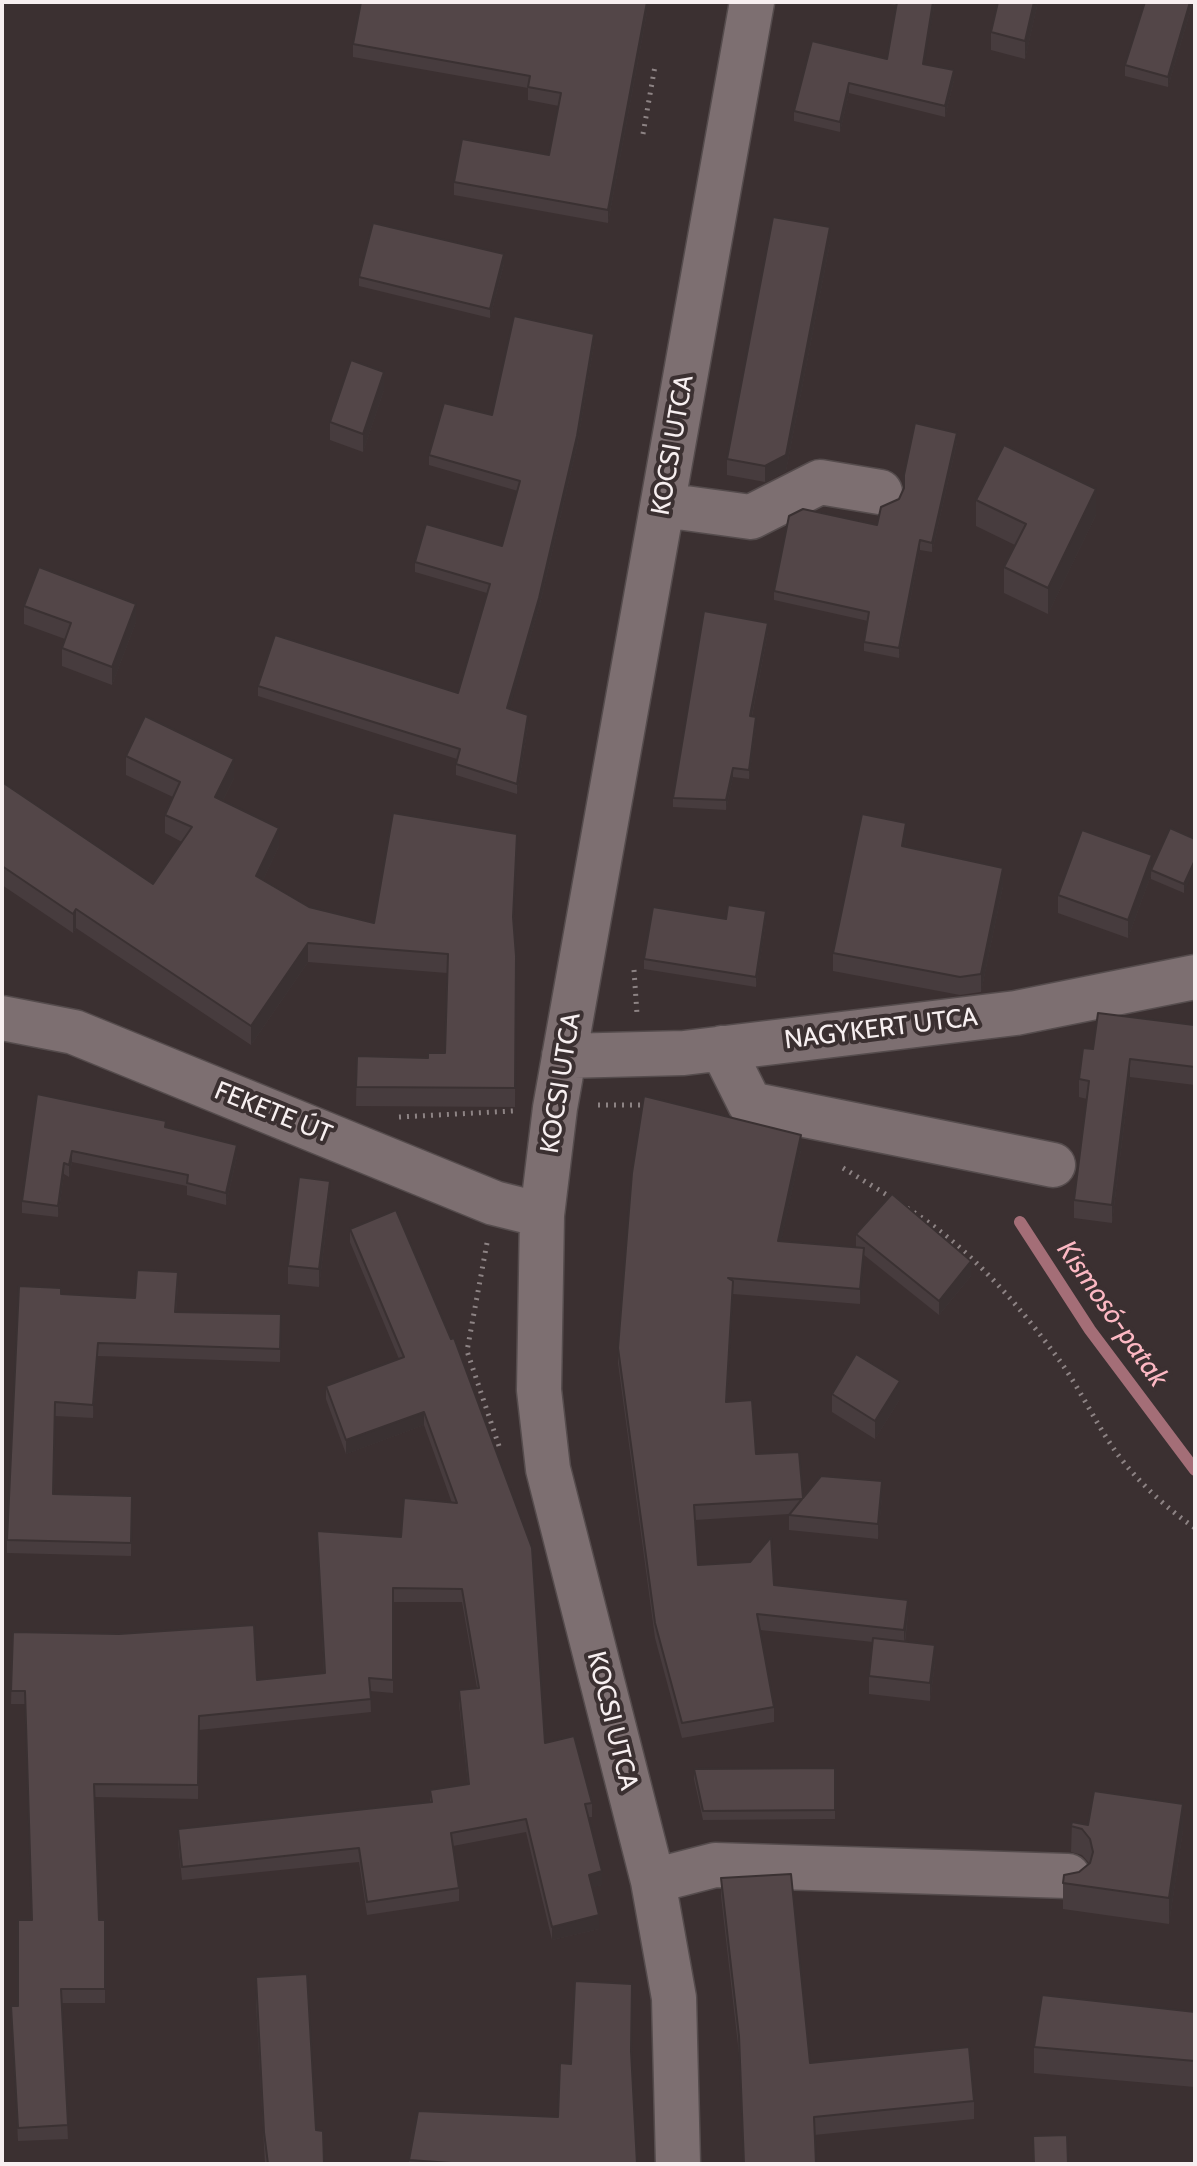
<!DOCTYPE html>
<html>
<head>
<meta charset="utf-8">
<style>
  body { margin:0 }
  #map { position:relative; width:1197px; height:2166px; overflow:hidden; background:#3b3031; font-family:Cabin,sans-serif }
  canvas { display:block }
  .frame { position:absolute; inset:0; border:4px solid #f7eff0; pointer-events:none }
</style>
</head>
<body>
<div id="map">
<canvas width="1197" height="2166"></canvas>
<div class="frame"></div>
</div>
<script>
const context = document.querySelector('canvas').getContext('2d');
context.lineJoin = 'round';
function stroke(path, color, width, dash) { context.strokeStyle = color; context.lineWidth = width; context.lineCap = dash ? 'butt' : 'round'; context.setLineDash(dash || []); context.stroke(path); }
function fillPath(path, color) { context.fillStyle = color; context.fill(path, 'evenodd'); }
function write(font, color, halo, rows, align = 'center') {
  context.font = font + ' Cabin,sans-serif'; context.lineWidth = 8; context.setLineDash([]); context.textBaseline = 'middle'; context.strokeStyle = halo; context.fillStyle = color; for (const [text, x, y, turn = 0] of rows) {
    context.save(); context.translate(x, y); context.rotate((+turn || 0) * Math.PI / 180); context.textAlign = isNaN(turn) ? turn : align; if (halo) context.strokeText(text, 0, 0); context.fillText(text, 0, 0); context.restore();
  }
}
stroke(new Path2D(`
  M1020 1222 1090 1330 1195 1470`), '#a46e77', 12);
const minor = new Path2D(`
  M663 505 751 517 820 482 880 492
  M2 1018 74 1032 494 1203 542 1215
  M722 1048 750 1104 1053 1165
  M564 1056 684 1053 1016 1013 1195 977
  M653 1881 715 1865 1068 1876
  M678 2164 674 1998 653 1881 548 1469 539 1390 542 1215 555 1108 752 2`);
stroke(minor, '#554c4d', 47);
stroke(new Path2D(`
  M643 134 655 66
  M634 970 637 1014
  M598 1105H648
  M399 1117 513 1111
  M843 1168 892 1198
  M907 1208C965 1244 1014 1299 1054 1353 1078 1384 1094 1421 1116 1452 1136 1480 1167 1509 1195 1528
  M487 1243 467 1351 500 1449`), '#8d8384', 5, [2, 6]);
stroke(minor, '#7d6f71', 44);
fillPath(new Path2D(`
  M647 2V12L608 223 454 195V182L549 155 559 106 528 100V88L353 57V44Z
  M876 2H935L924 64 954 80 945 117 849 93 840 132 794 121V111L887 59 896 5Z
  M1038 2 1025 59 991 50V32Z
  M1193 2 1168 87 1125 76V65Z
  M830 243 786 471 765 482 727 475V459Z
  M504 264 490 318 359 286V277Z
  M594 344 577 446 539 608 509 709 528 725 517 794 456 775V764L457 759 258 696V686L458 693 487 593 415 572V562L502 546 518 491 429 465V455L492 415Z
  M384 390 363 452 330 440V422Z
  M957 442 932 552 920 550 899 658 864 651V642L868 621 774 600V591L877 525 899 499Z
  M976 500 1096 515 1048 614 1004 593V567L1015 545 976 526Z
  M24 606 136 622 112 685 62 666V648L65 639 24 624Z
  M768 632 752 716 756 726 749 779 733 777 726 810 673 807V798Z
  M126 756 234 778 223 800 279 846 263 880 309 907 374 923 517 853 513 924 516 956 515 1107 356 1106 357 1056 428 1058 445 1053 447 973 308 962 251 1045 76 928 73 933 2 885V782L153 884 182 842 165 833V815L173 797 126 775Z
  M1195 839 1184 893 1151 879V875L1128 938 1058 913V895L1152 868Z
  M906 841 905 847 1003 886 981 992 960 995 833 971V953Z
  M726 919 766 920 756 987 644 969V959Z
  M1195 1015V1085L1130 1077 1112 1223 1074 1218V1200L1087 1099 1079 1097V1079L1093 1049 1194 1025Z
  M37 1094 166 1128 237 1156 226 1205 187 1195V1186L72 1162 69 1177 64 1174 58 1217 22 1213V1201Z
  M801 1150 781 1241 856 1247V1234L971 1276 939 1315 864 1255 860 1304 733 1294 727 1402 756 1454 803 1498 882 1496 878 1539 789 1530V1514L695 1520 698 1565 774 1585 908 1615 905 1642 935 1663 930 1701 869 1694V1676L873 1642 760 1630 774 1707V1722L682 1738 655 1638 618 1363V1348Z
  M330 1199 319 1287 288 1284V1266Z
  M396 1210 545 1743 592 1803V1817H588L602 1885 592 1887 599 1929 552 1940 526 1832 453 1846 459 1888V1901L367 1915 359 1862 182 1880 178 1842V1829L430 1802V1790L468 1784 459 1704V1690L477 1688 462 1602H393V1693L370 1691 371 1712 199 1730 198 1799 94 1797 99 1920H105V2003H61L68 2139 18 2141 11 2006H18L32 1920 25 1704H11L13 1632 257 1680 324 1674 317 1531 401 1537 452 1503 424 1425 346 1454 326 1399V1386L399 1359 350 1242V1229Z
  M178 1285 176 1312 281 1314 280 1362 98 1356 93 1418 55 1416 54 1494 132 1496 131 1556 7 1553V1540L61 1294 135 1298Z
  M832 1394 900 1399 875 1439 832 1412Z
  M835 1768V1819L703 1820 694 1779V1769Z
  M1072 1822 1088 1825 1183 1830 1169 1924 1063 1909V1883L1079 1872 1089 1863 1082 1855 1071 1852Z
  M721 1878 810 2063 974 2101V2119L814 2135 816 2164H744L739 2054 721 1896Z
  M256 1977 316 2130 324 2164H265L256 2003Z
  M1195 2012V2087L1034 2073V2047Z
  M631 2054 637 2164H409V2160L558 2117 571 2064Z`), '#473c3e');
fillPath(new Path2D(`
  M647 2V12L608 223V210Z
  M933 2H935L923 74V64Z
  M1034 2H1038L1025 59V41Z
  M1190 2H1193L1168 87V77Z
  M954 70V80L945 117V106Z
  M849 83V93L840 132V122Z
  M830 227V243L786 471 765 482V466Z
  M504 254V264L490 318V309Z
  M594 334V344L577 446 539 608 507 718V708Z
  M384 372V390L363 452V434Z
  M957 433V442L932 552V543Z
  M1096 489V515L1048 614V588Z
  M920 540V550L899 658V648Z
  M136 604V622L112 685V667Z
  M768 623V632L750 725V716Z
  M528 715V725L517 794V784Z
  M756 717V726L749 779V770Z
  M234 759V778L215 816V797Z
  M733 768V777L726 810V800Z
  M906 823V841L902 864V846Z
  M279 828V846L256 895V876Z
  M517 834V853L513 936V917Z
  M1152 855 1151 875 1128 938V920Z
  M1195 860V869L1184 893V884Z
  M1003 868V886L981 992V974Z
  M76 909V928L73 933V914Z
  M766 911V920L756 987V977Z
  M308 943V962L251 1045V1026Z
  M1130 1059V1077L1112 1223V1205Z
  M801 1135V1150L778 1256V1241Z
  M237 1145V1156L226 1205V1193Z
  M72 1151V1162L69 1177V1165Z
  M64 1163V1174L58 1217V1206Z
  M330 1181V1199L319 1287V1269Z
  M864 1248V1263L860 1304V1289Z
  M971 1261V1276L939 1315V1301Z
  M733 1281V1296L726 1417V1402Z
  M98 1343V1356L93 1418V1405Z
  M900 1381V1399L875 1439V1421Z
  M424 1412V1425L346 1454V1440Z
  M882 1481V1496L878 1539V1524Z
  M908 1600V1615L904 1645V1630Z
  M935 1645V1663L930 1701V1683Z
  M1183 1804V1830L1169 1924V1898Z
  M602 1871V1885L589 1888V1875Z
  M599 1915V1929L552 1940V1927Z`), '#3a3132');
const building = new Path2D(`
  M361 2H647L608 210 454 182 462 139 549 155 561 93 528 87 530 76 353 44Z
  M897 2H933L923 64 954 70 945 106 849 83 840 122 794 111 812 41 887 59Z
  M998 2H1034L1025 41 991 32Z
  M1145 2H1190L1168 77 1125 65Z
  M773 217 830 227 786 455 765 466 727 459Z
  M373 223 504 254 490 309 359 277Z
  M514 316 594 334 577 436 539 598 507 708 528 715 517 784 456 764 460 749 258 686 275 635 458 693 490 584 415 562 426 524 502 546 520 481 429 455 444 403 492 415Z
  M351 360 384 372 363 434 330 422Z
  M915 423 957 433 932 543 920 540 899 648 864 642 869 612 774 591 789 516 803 509 877 525 881 507 899 499 904 488V475Z
  M1004 445 1096 489 1048 588 1004 567 1026 524 976 500Z
  M39 567 136 604 112 667 62 648 71 623 24 606Z
  M704 611 768 623 750 716 756 717 749 770 733 768 726 800 673 798Z
  M145 716 234 759 215 797 279 828 256 876 309 907 374 923 393 813 517 834 513 917 516 956 515 1088 356 1087 357 1056 428 1058V1053H445L448 954 308 943 251 1026 76 909 73 914 2 866V782L153 884 192 827 165 815 180 782 126 756Z
  M862 814 906 823 902 846 1003 868 981 974 960 977 833 953Z
  M1170 828 1195 839V860L1184 884 1151 870Z
  M1082 830 1152 855 1128 920 1058 895Z
  M728 905 766 911 756 977 644 959 653 907 726 919Z
  M1098 1013 1194 1025 1195 1015V1067L1130 1059 1112 1205 1074 1200 1089 1081 1079 1079 1083 1048 1093 1049Z
  M37 1094 166 1121 165 1127 237 1145 226 1193 187 1183 188 1175 72 1151 69 1165 64 1163 58 1206 22 1201Z
  M644 1096 801 1135 778 1241 864 1248 860 1289 728 1278 733 1281 726 1402 752 1400 756 1454 799 1452 803 1498 821 1476 882 1481 878 1524 789 1515 802 1499 694 1505 698 1565 750 1562 771 1537 774 1585 908 1600 904 1630 757 1614 774 1707 682 1723 655 1623 618 1348 632 1173Z
  M299 1177 330 1181 319 1269 288 1266Z
  M892 1194 971 1261 939 1301 856 1234Z
  M396 1210 451 1339 454 1338 532 1548 545 1743 574 1736 592 1803 585 1804 602 1871 589 1875 599 1915 552 1927 526 1819 451 1833 459 1888 367 1902 359 1848 182 1867 178 1829 432 1802 430 1790 469 1784 459 1690 479 1688 462 1589 393 1588V1680L369 1678 371 1699 199 1716 198 1785 94 1784 99 1920H105V1989H61L68 2125 18 2128 11 2006H18V1920H32L25 1691H11L13 1632 119 1634 254 1625 257 1680 325 1673 317 1531 401 1537 404 1498 457 1503 424 1412 346 1440 326 1386 404 1357 350 1229Z
  M137 1270 178 1272 175 1312 281 1314 280 1349 98 1343 93 1405 55 1402 53 1494 132 1496 131 1543 7 1540 19 1286 61 1288V1294L135 1298Z
  M856 1354 900 1381 875 1421 832 1394Z
  M873 1638 935 1645 930 1683 869 1676Z
  M835 1768V1810L703 1811 694 1769Z
  M1094 1791 1183 1804 1169 1898 1063 1883 1064 1875 1079 1872 1090 1863 1093 1852 1090 1839 1082 1829 1071 1826 1072 1822 1088 1825Z
  M791 1874 810 2063 969 2047 974 2101 814 2117 816 2164H744L739 2036 721 1878Z
  M307 1974 316 2130 323 2131 324 2164H268L264 2132 256 1977Z
  M575 1981 632 1984 631 2051 637 2164H465L409 2160 418 2111 558 2117 560 2063 571 2064Z
  M1042 1995 1195 2012V2061L1034 2047Z
  M1067 2135 1068 2164H1034L1033 2136Z`);
fillPath(building, '#534648');
stroke(building, '#3a3132', 2);
write('26px', '#f7eff0', '#3b3031', [
  ["KOCSI UTCA",673,445,-80],
  ["NAGYKERT UTCA",881,1029,-7],
  ["KOCSI UTCA",561,1083,-81],
  ["FEKETE ÚT",273,1113,22],
  ["KOCSI UTCA",612,1721,76]
]);
write('italic 28px', '#fcb8c3', '#3b3031', [
  ["Kismosó-patak",1112,1314,55]
]);
</script>
</body>
</html>
